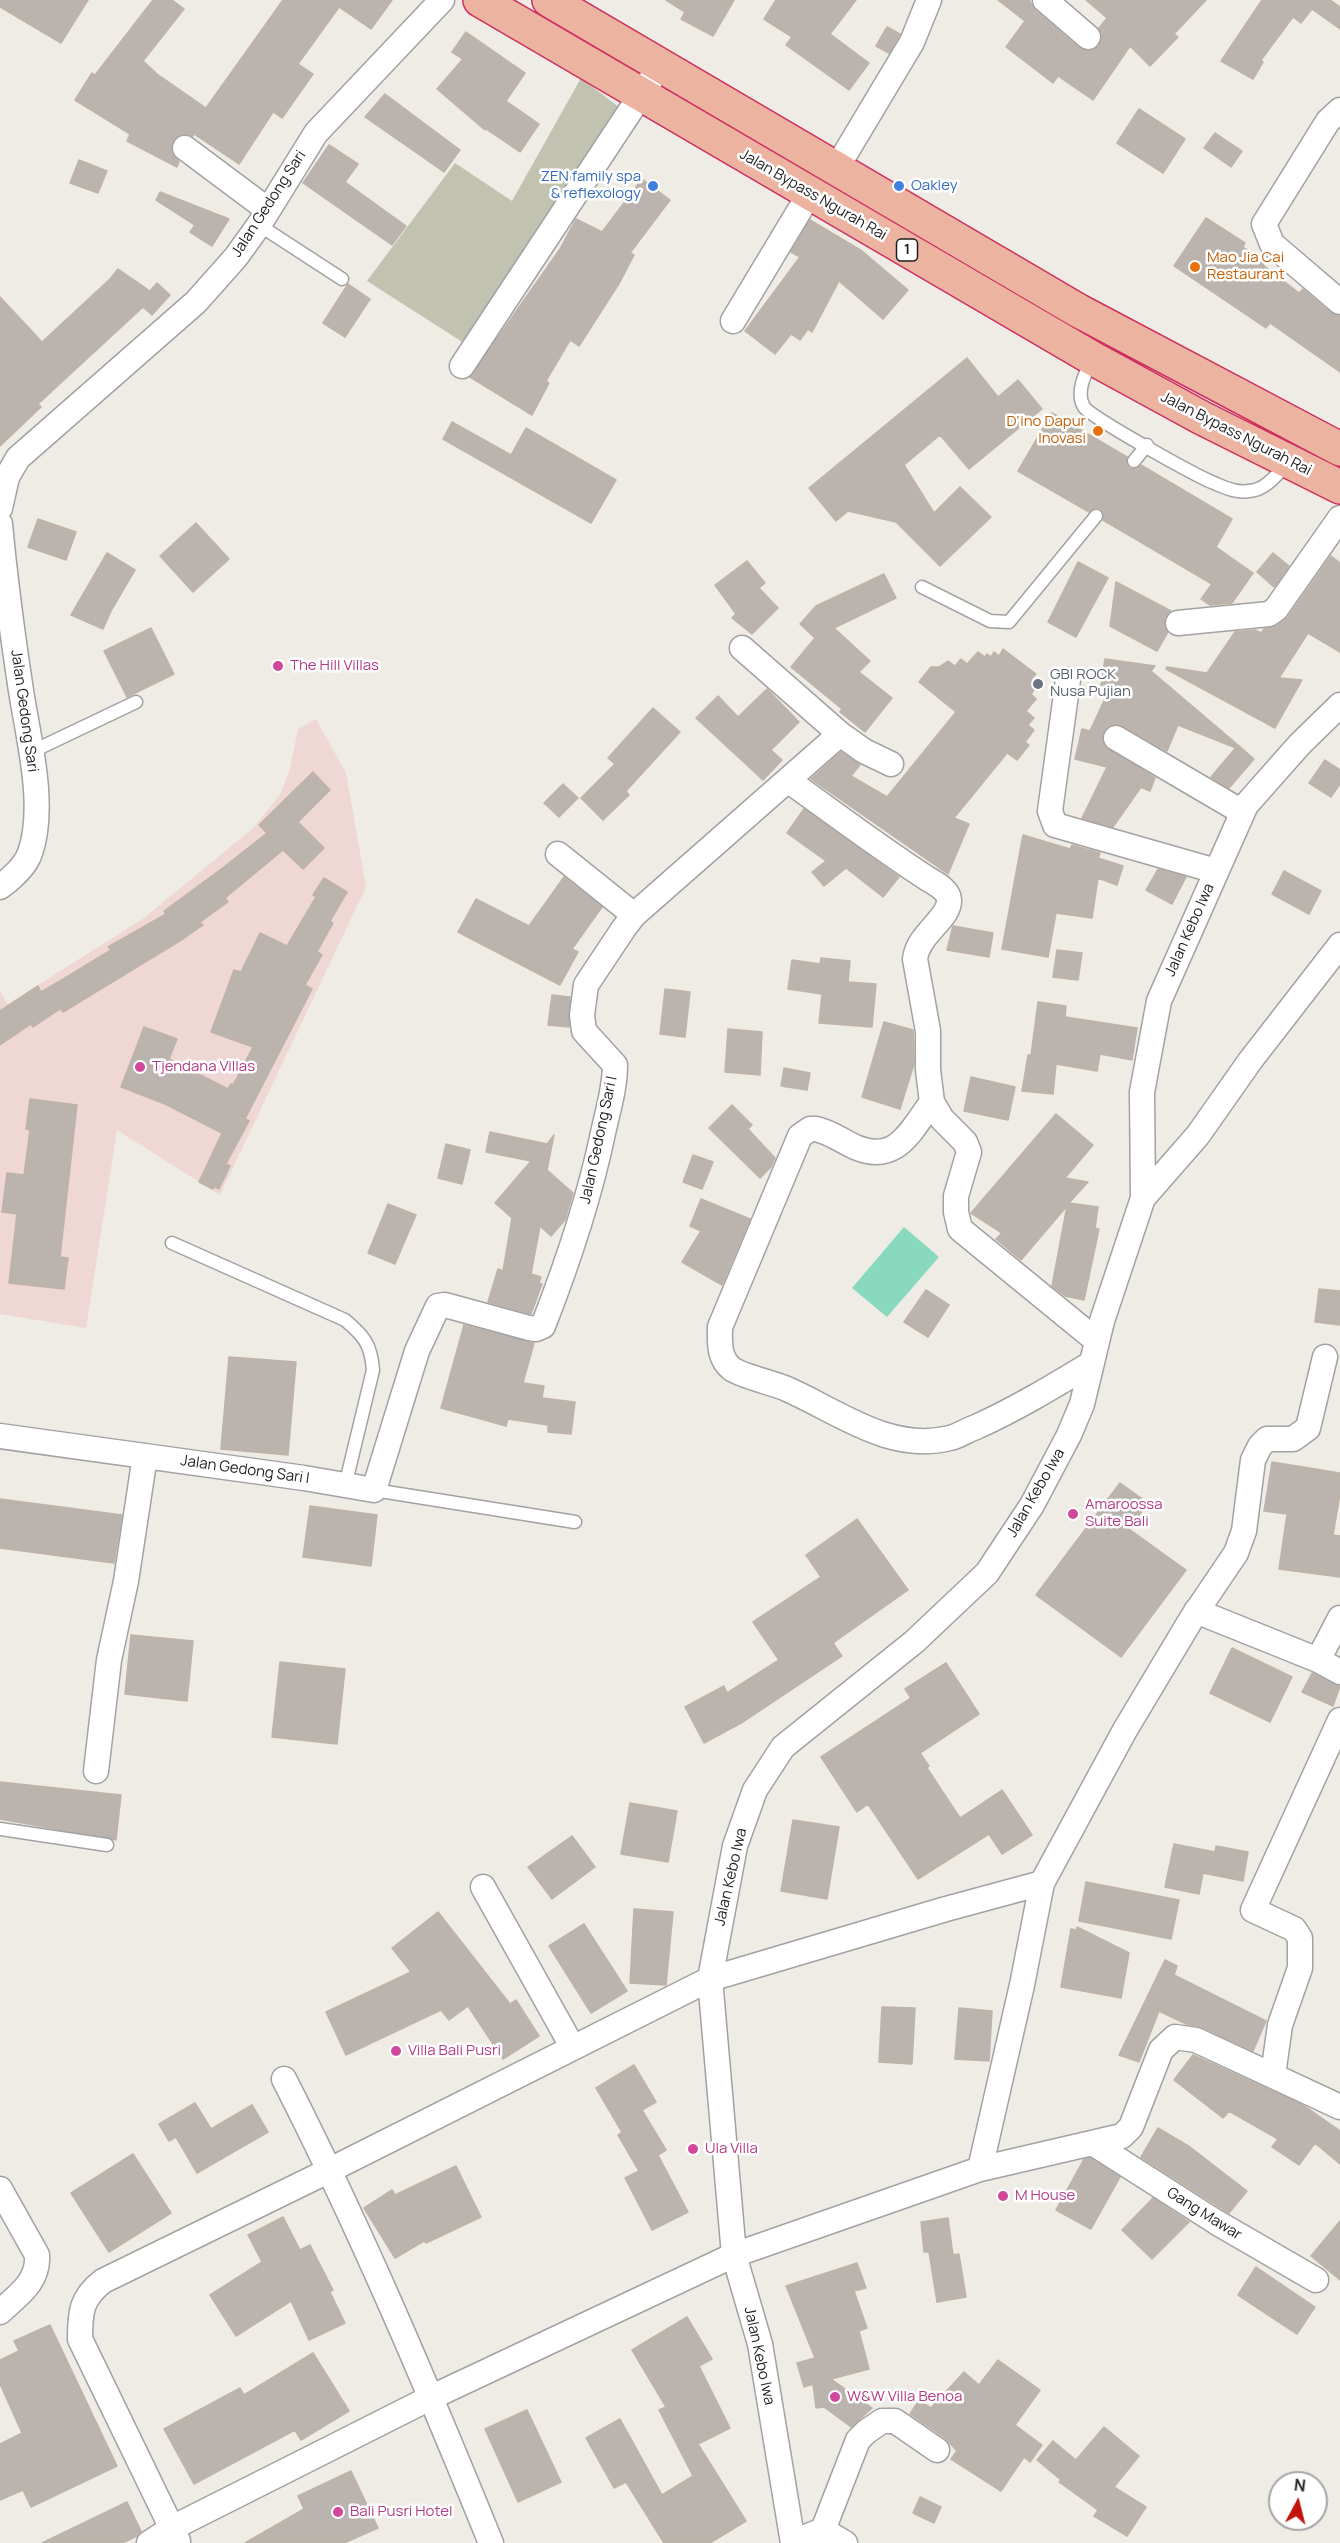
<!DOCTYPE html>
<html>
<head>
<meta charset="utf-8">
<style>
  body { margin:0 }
  #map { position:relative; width:1340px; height:2543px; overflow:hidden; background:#eeece5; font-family:Manrope,sans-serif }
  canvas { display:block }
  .north { position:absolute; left:1268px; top:2471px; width:60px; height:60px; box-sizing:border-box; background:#fff; border:2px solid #a5a5a5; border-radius:50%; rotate:7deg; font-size:16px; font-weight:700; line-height:24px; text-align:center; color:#1e1e1e }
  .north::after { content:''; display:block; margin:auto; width:21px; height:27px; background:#c0140d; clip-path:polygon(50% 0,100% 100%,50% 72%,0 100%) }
</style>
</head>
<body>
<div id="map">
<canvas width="1340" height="2543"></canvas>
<div class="north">N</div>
</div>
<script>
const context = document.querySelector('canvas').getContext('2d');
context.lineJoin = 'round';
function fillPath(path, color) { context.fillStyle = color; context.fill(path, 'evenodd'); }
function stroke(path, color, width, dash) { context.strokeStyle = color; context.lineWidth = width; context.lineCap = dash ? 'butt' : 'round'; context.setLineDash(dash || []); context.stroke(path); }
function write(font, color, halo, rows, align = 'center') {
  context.font = font + ' Manrope,sans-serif'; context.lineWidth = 5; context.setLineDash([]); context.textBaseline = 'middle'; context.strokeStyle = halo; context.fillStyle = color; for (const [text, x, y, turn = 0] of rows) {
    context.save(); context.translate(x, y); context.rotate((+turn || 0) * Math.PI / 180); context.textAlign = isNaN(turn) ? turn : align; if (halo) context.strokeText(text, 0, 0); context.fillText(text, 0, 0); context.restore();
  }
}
fillPath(new Path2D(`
  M316 719 346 773 366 887 220 1195 117 1130 86 1328 0 1314V991L8 1004 144 918 252 829 280 795 290 769 298 729Z`), '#eed7d5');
fillPath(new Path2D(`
  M581 78 620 108 467 345 367 281 455 163 512 201Z`), '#c2c2b1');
fillPath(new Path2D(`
  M904 1227 939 1257 887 1317 852 1288Z`), '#88d9bd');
const building = new Path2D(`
  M0 0H88L61 43 0 7Z
  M153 0H172L184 9 143 61 157 74 206 108 283 0H392L371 29 339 7 298 64 313 74 282 118 273 112 239 164 194 134 193 136 186 134 174 139 171 146 172 154 179 162 177 167 127 141 130 134 75 100 92 73 95 75Z
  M666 0H734L713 36 681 19 685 12Z
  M776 0H856L830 34 869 63 849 90 786 45 792 37 764 19Z
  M998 0H1029L1036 11 1079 48 1086 51 1093 50 1099 46 1102 39 1099 28 1107 18 1086 0H1206L1174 34 1178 37 1150 66 1130 46 1093 100 1058 76 1053 83 1006 47 1025 21Z
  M1262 0H1330L1340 7V29L1312 9 1301 23 1293 17 1261 60 1263 62 1253 79 1221 61Z
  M887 27 900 34 889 53 876 46Z
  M466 32 525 73 506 101 539 124 520 152 486 129 485 130 437 89 463 59 452 52Z
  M385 94 460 150 444 172 365 117Z
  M1139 109 1185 139 1163 173 1117 143Z
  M1215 133 1242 151 1231 167 1204 148Z
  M329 145 358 164 345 182 406 226 392 245 303 183Z
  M79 160 107 171 98 193 70 183Z
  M642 179 670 200 630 253 634 255 620 282 579 346 570 340 546 381 549 383 532 415 470 377 560 249 576 219 602 232Z
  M160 192 229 219 212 246 190 232 195 225 156 200Z
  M1206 218 1245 243 1243 247 1265 262 1263 265 1299 293 1303 289 1331 313 1340 316V372L1270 323 1266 328 1174 266Z
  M810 220 862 251 908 290 883 319 839 281 812 332 808 329 800 340 791 334 775 354 745 331 800 257 791 252Z
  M118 269 150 291 157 283 170 295 152 315 143 307 38 404 41 407 0 446V297L42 342 110 279Z
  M348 284 370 299 345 337 323 323Z
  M967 358 998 397 1018 380 1042 409 969 469 940 435 904 465 934 513 960 487 991 517 940 566 896 522 848 511 836 521 809 488Z
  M1052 413 1127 457 1126 463 1129 468 1136 469 1141 465 1232 519 1216 547 1253 573 1232 603 1210 605 1201 599 1212 584 1103 520 1104 514 1101 509 1094 508 1089 512 1018 471Z
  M452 422 511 455 526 428 616 480 591 523 443 439Z
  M38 519 76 532 66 560 28 547Z
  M196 523 229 559 193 592 160 556Z
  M107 553 135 570 112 609 103 629 71 615Z
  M1273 553 1289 566 1274 587 1257 572Z
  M1331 556 1340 563V652L1308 633 1279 678 1302 680 1275 728 1166 669 1167 667 1207 673 1235 632 1255 630 1261 633 1264 629 1277 626 1288 617Z
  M747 561 765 583 759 588 778 608 752 634 732 618 736 614 715 585Z
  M1078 562 1108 578 1076 637 1048 622Z
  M884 574 896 598 834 628 870 661 859 672 892 698 865 732 840 712 842 709 791 667 815 638 800 624 816 606Z
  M1116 582 1171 611 1165 618 1164 625 1168 632 1157 651 1110 626Z
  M151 628 174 674 127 697 104 651Z
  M1003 649 1036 674 1031 679 1038 684 1031 694 1036 699 1026 711 1034 718 1028 725 1034 730 1025 742 1029 745 1017 760 1007 753 954 818 969 824 948 874 811 779 841 752 860 765 851 776 887 797 956 712 919 682 931 667H939L948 661 955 666 961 659 967 664 978 652 985 657 987 654 991 657 994 652 999 656Z
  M1105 659 1155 666 1151 671 1238 745 1236 748 1178 725 1167 751 1123 726 1116 724 1108 726 1102 737 1104 746 1155 778 1150 791 1141 787 1113 827 1082 818 1107 767 1075 759 1082 729 1090 731 1108 692 1100 691Z
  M767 689 799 722 771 750 782 760 763 780 696 718 718 696 738 717Z
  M653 708 680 732 626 791 629 795 603 820 581 798 615 764 608 758Z
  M1238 745 1254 759 1229 788 1211 777Z
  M1325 760 1340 770V784L1331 797 1309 783Z
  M313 772 330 790 298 822 324 848 303 869 283 850 225 898 228 902 200 922 203 925 183 939 63 1012 60 1009 33 1027 31 1024 0 1045V1011L38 986 41 992 65 978 111 950 108 947 166 914 164 911 224 867 267 833 259 825Z
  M563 784 578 798 559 817 544 803Z
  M804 809 899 877 883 897 846 868 824 886 812 872 826 861 787 833Z
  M1023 835 1070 849 1072 845 1100 853 1098 858 1123 866 1117 885 1098 878 1092 918 1056 913 1048 957 1002 949Z
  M1158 869 1186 877 1172 904 1146 890Z
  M1284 871 1321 891 1309 914 1272 894Z
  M564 877 602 907 572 949 578 952 560 985 458 932 476 899 529 926Z
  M324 878 347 892 330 921 333 923 317 952 322 955 305 985 312 989 245 1119 249 1121 226 1164 230 1166 219 1189 214 1186 213 1189 199 1182 222 1133 165 1104 121 1087 144 1027 177 1039 169 1059 228 1089 231 1084 233 1085 253 1047 211 1032 234 970 241 972 260 933 287 946 316 897 313 895Z
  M953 926 993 933 989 957 947 950Z
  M1057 950 1082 953 1078 980 1053 977Z
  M821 958 850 961 848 982 876 984 872 1027 819 1023 822 994 788 989 792 960 820 964Z
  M665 989 690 992 685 1037 660 1034Z
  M552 995 570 997 569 1027 548 1025Z
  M1038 1002 1066 1006 1065 1017 1137 1028 1132 1060 1100 1054 1097 1071 1056 1064 1053 1094 1022 1091 1028 1055H1031Z
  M884 1022 913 1030 914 1064 900 1109 862 1097Z
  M728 1029 762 1032 760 1075 725 1072Z
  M784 1068 810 1073 807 1090 781 1086Z
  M971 1077 1015 1087 1008 1120 964 1111Z
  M30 1099 77 1105 60 1257 68 1258 64 1289 9 1283 17 1214 2 1212 7 1173 24 1175 30 1130 26 1129Z
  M732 1105 752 1125 748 1129 775 1158 771 1167 760 1178 709 1128Z
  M1056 1114 1093 1145 1065 1178 1088 1182 1069 1203 1098 1207 1095 1228 1099 1229 1084 1300 1065 1296 1052 1286 1067 1206 1021 1260 996 1239 1002 1233 971 1213Z
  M490 1132 547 1144 554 1135 547 1170 573 1193 565 1220 551 1236 540 1226 531 1274 541 1277 539 1283 542 1284 531 1314 488 1302 498 1269 503 1271 512 1218 495 1203 531 1161 486 1152Z
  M446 1144 470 1150 462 1184 438 1178Z
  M693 1155 713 1162 702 1189 683 1182Z
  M701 1199 750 1219 722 1285 682 1262 701 1231 690 1226Z
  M388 1204 416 1215 395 1264 368 1253Z
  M1319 1289 1340 1291V1325L1315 1322Z
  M926 1290 949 1305 928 1337 904 1322Z
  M464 1325 534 1343 523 1383 544 1386 542 1398 575 1402 571 1434 548 1432V1425L508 1419 506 1426 441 1408Z
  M229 1357 296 1362 288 1455 221 1449Z
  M1272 1462 1340 1473V1494L1333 1535 1340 1536V1577L1279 1569 1287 1514 1264 1511Z
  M1120 1483 1148 1503 1129 1529 1186 1570 1121 1657 1036 1595Z
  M0 1499 122 1515 114 1563 0 1548Z
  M310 1506 377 1515 371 1566 303 1557Z
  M857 1519 908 1590 833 1643 842 1656 743 1722 704 1743 685 1707 724 1686 727 1693 779 1660 753 1622 821 1577 806 1555Z
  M131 1635 193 1641 187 1701 125 1694Z
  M1232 1648 1292 1677 1270 1722 1210 1693Z
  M280 1662 345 1669 337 1744 272 1737Z
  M946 1663 979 1714 920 1753 929 1766 927 1768 960 1818 1002 1790 1032 1835 1002 1854 989 1834 918 1879 868 1804 857 1812 821 1757 911 1698 905 1689Z
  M1312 1673 1340 1686 1333 1706 1302 1692Z
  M0 1782 121 1795 116 1840 0 1819Z
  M630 1803 677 1811 668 1862 621 1854Z
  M793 1820 839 1827 827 1899 781 1891Z
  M572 1836 595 1867 552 1899 528 1867Z
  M1174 1844 1215 1852 1216 1846 1248 1852 1243 1881 1203 1873 1199 1894 1165 1887Z
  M1086 1882 1179 1900 1171 1939 1079 1921Z
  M634 1909 673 1912 666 1985 630 1983Z
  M438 1912 510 2004 516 2000 539 2036 503 2059 468 2006 449 2020 441 2010 346 2055 326 2012 411 1972 392 1948Z
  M584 1924 627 1991 591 2013 549 1946Z
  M1077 1927 1129 1953 1121 1998 1061 1987 1071 1929 1077 1930Z
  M1165 1960 1177 1966 1174 1975 1266 2021 1253 2051 1202 2027 1186 2024 1159 2011 1139 2062 1119 2055Z
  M882 2007 915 2008 912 2064 879 2062Z
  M959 2008 992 2011 989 2061 955 2059Z
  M1193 2055 1303 2105 1340 2131V2164L1315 2143 1299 2165 1272 2147 1278 2139 1229 2111 1223 2118 1174 2080Z
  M634 2065 656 2102 642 2110 666 2150 658 2155 688 2212 652 2230 625 2178 639 2171 618 2135 622 2132 596 2088Z
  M195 2103 211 2129 252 2105 268 2132 197 2173 176 2137 169 2141 159 2124Z
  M1158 2128 1190 2147 1247 2191 1229 2213 1141 2157Z
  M133 2154 171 2213 109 2252 71 2193Z
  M1090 2158 1120 2177 1091 2229 1056 2210 1084 2159Z
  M456 2166 481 2217 426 2243 424 2241 395 2258 364 2208 392 2190 395 2195Z
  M1153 2198 1189 2222 1152 2259 1122 2230Z
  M283 2217 300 2250 310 2245 333 2290 330 2292 345 2323 309 2340 291 2301 236 2336 210 2295 262 2262 248 2235Z
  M948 2218 953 2255 959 2254 966 2297 937 2302 929 2252H924L921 2222Z
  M1340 2221V2280L1311 2256Z
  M857 2263 866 2288 854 2291 867 2328 859 2331 869 2369 831 2379 872 2408 851 2427 824 2407 816 2408 813 2384 804 2387 797 2363 815 2358 786 2286Z
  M1256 2267 1315 2307 1297 2334 1238 2295Z
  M687 2317 712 2359 699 2366 730 2428 698 2444 746 2521 710 2543H664L626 2482 614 2488 586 2438 620 2419 662 2495 693 2476 659 2410 666 2407 632 2350Z
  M50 2325 117 2466 31 2507 23 2490 0 2500V2444L22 2433 0 2384V2360L19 2351 14 2341Z
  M313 2353 349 2411 301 2440 295 2430 194 2484 164 2429 240 2388 244 2395Z
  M998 2360 1040 2390 1015 2425 1042 2445 1030 2462 1024 2457 1001 2491 951 2459 957 2451 945 2438 910 2414 919 2400 931 2408 964 2372 979 2385Z
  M527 2410 561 2482 518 2502 485 2429Z
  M1104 2427 1139 2456 1114 2487 1146 2507 1127 2536 1094 2516 1098 2510 1059 2482 1061 2480 1037 2460 1053 2441 1076 2460Z
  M351 2471 378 2528 344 2543H245L304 2509 298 2496Z
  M920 2497 941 2507 934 2523 913 2513Z
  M127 2502 141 2531 137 2536 122 2543H42Z`);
fillPath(building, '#bbb4ae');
stroke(building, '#bfb3a8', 1.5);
const service = new Path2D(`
  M259 225 342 279
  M1092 359C1086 372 1075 392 1084 407 1092 418 1196 476 1214 483 1226 488 1236 493 1249 491 1266 490 1277 474 1288 463
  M1134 461 1147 445
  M922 587 990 621 1009 622 1096 516
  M31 752 136 702
  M172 1243 345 1320C364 1336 371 1344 373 1370L345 1486
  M374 1490 575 1522
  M0 1829 107 1845`);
const minor = new Path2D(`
  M1045 0 1088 37
  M1340 110 1328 121 1264 224 1272 244 1340 302
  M185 148 268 210
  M836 169 912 42 929 0
  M733 321 810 193
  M462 366 650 81
  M0 508 7 477 18 458 196 302 236 257 259 225 316 133 442 0
  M0 524C5 578 12 631 20 684 27 734 47 804 30 853 25 867 12 878 0 887
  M1178 623 1269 614 1276 609 1340 518
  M1068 680 1050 811 1055 825 1216 871
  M840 734 864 751 891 764
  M1116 738 1242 812
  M789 781C835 814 880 848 928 879 935 883 950 891 949 901 949 919 918 934 915 959L928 1031V1070L932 1102 942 1119 965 1142 969 1152 956 1196V1212L960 1229 1097 1341
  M558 854 634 915
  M932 1102C911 1130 897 1165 855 1147 842 1141 830 1132 816 1129H810L800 1136 720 1327C720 1342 718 1358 732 1369 742 1376 773 1383 787 1389 839 1412 890 1453 950 1438 959 1436 967 1430 976 1427 1016 1409 1054 1386 1092 1363
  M1143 1198 1198 1135 1250 1061 1340 945
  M0 1436 304 1478 374 1490 417 1351 438 1306 445 1305 529 1328 536 1329 543 1326C568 1262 589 1200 603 1133 608 1110 615 1088 615 1065L584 1031 582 1015 586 985 624 928 634 915 840 734 742 648
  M1196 1611 1318 1660 1340 1672
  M1318 1660 1340 1618
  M96 1771 109 1660 126 1581 145 1456
  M483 1887 573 2048
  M1273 2075 1280 2025 1300 1968V1938L1294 1929 1253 1910 1340 1720
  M284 2079C361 2230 427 2386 491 2543
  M1094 2144 1216 2222 1316 2280
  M980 2169 1122 2136 1131 2127 1161 2050 1175 2037 1196 2040 1340 2107
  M0 2189 37 2255C39 2282 18 2295 0 2312
  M823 2530 845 2543
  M178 2541 80 2339C80 2312 81 2298 103 2281L330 2170 710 1979 946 1909 1042 1883
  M793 2542 823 2530 858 2440 866 2432 882 2421H895L937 2450
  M149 2543 172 2528 432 2397 734 2255 980 2169 1022 1985 1042 1883 1125 1730 1192 1618 1236 1553 1244 1531 1253 1460 1260 1446 1267 1439H1293L1308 1428 1325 1357
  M793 2543 760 2344 734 2255 710 1979 735 1846 755 1790 783 1747 914 1642 987 1573 1032 1505 1069 1435 1082 1404 1102 1321 1143 1198 1142 1092 1159 1001 1246 805 1300 744 1340 705`);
const trunk = new Path2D(`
  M480 0 1092 358 1202 418 1340 487
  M549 0 1079 311 1340 449`);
stroke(service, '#a2a2a2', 15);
stroke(minor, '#a2a2a2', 27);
stroke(trunk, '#cf2f60', 36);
stroke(service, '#fff', 12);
stroke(minor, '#fff', 24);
stroke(trunk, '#ecb3a0', 33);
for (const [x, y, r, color] of [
  [653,186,6,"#3f7fe0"],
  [899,186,6,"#3f7fe0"],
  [1195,267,6,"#e8710a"],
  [1098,431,6,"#e8710a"],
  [278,666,6,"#d1479c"],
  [1038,684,6,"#6b7280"],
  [140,1067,6,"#d1479c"],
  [1073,1514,6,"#d1479c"],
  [396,2051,6,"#d1479c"],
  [693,2149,6,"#d1479c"],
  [1003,2196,6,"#d1479c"],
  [835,2397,6,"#d1479c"],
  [338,2512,6,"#d1479c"]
]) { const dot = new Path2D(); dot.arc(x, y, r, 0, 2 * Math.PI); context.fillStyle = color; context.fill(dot); stroke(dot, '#fff', 2); }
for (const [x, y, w] of [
  [907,250,21]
]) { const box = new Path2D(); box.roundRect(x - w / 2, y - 11, w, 22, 4.5); context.fillStyle = '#fff'; context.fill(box); stroke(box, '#1e1e1e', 1.5); }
write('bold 14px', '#1e1e1e', null, [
  ["1",907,250]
]);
write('15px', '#366cbe', '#fff', [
  ["ZEN family spa",641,177],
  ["& reflexology",641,194],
  ["Oakley",911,186,"left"]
], 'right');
write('15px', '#1e1e1e', '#fff', [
  ["Jalan Bypass Ngurah Rai",813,195,30],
  ["Jalan Gedong Sari",269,204,-57],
  ["Jalan Bypass Ngurah Rai",1236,434,27],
  ["Jalan Gedong Sari",24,711,82],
  ["Jalan Kebo Iwa",1190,930,-66],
  ["Jalan Gedong Sari I",599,1140,-78],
  ["Jalan Gedong Sari I",245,1470,8],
  ["Jalan Kebo Iwa",1036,1493,-60],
  ["Jalan Kebo Iwa",731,1877,-77],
  ["Gang Mawar",1204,2214,32],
  ["Jalan Kebo Iwa",759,2356,78]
]);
write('15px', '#c56008', '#fff', [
  ["Mao Jia Cai",1207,258],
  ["Restaurant",1207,275],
  ["D'ino Dapur",1086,422,"right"],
  ["Inovasi",1086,439,"right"]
], 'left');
write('15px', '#b23c85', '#fff', [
  ["The Hill Villas",290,666],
  ["Tjendana Villas",152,1067],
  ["Amaroossa",1085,1505],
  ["Suite Bali",1085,1522],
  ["Villa Bali Pusri",408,2051],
  ["Ula Villa",705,2149],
  ["M House",1015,2196],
  ["W&W Villa Benoa",847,2397],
  ["Bali Pusri Hotel",350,2512]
], 'left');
write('15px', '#5b616d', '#fff', [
  ["GBI ROCK",1050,675],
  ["Nusa Pujian",1050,692]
], 'left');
</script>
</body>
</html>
